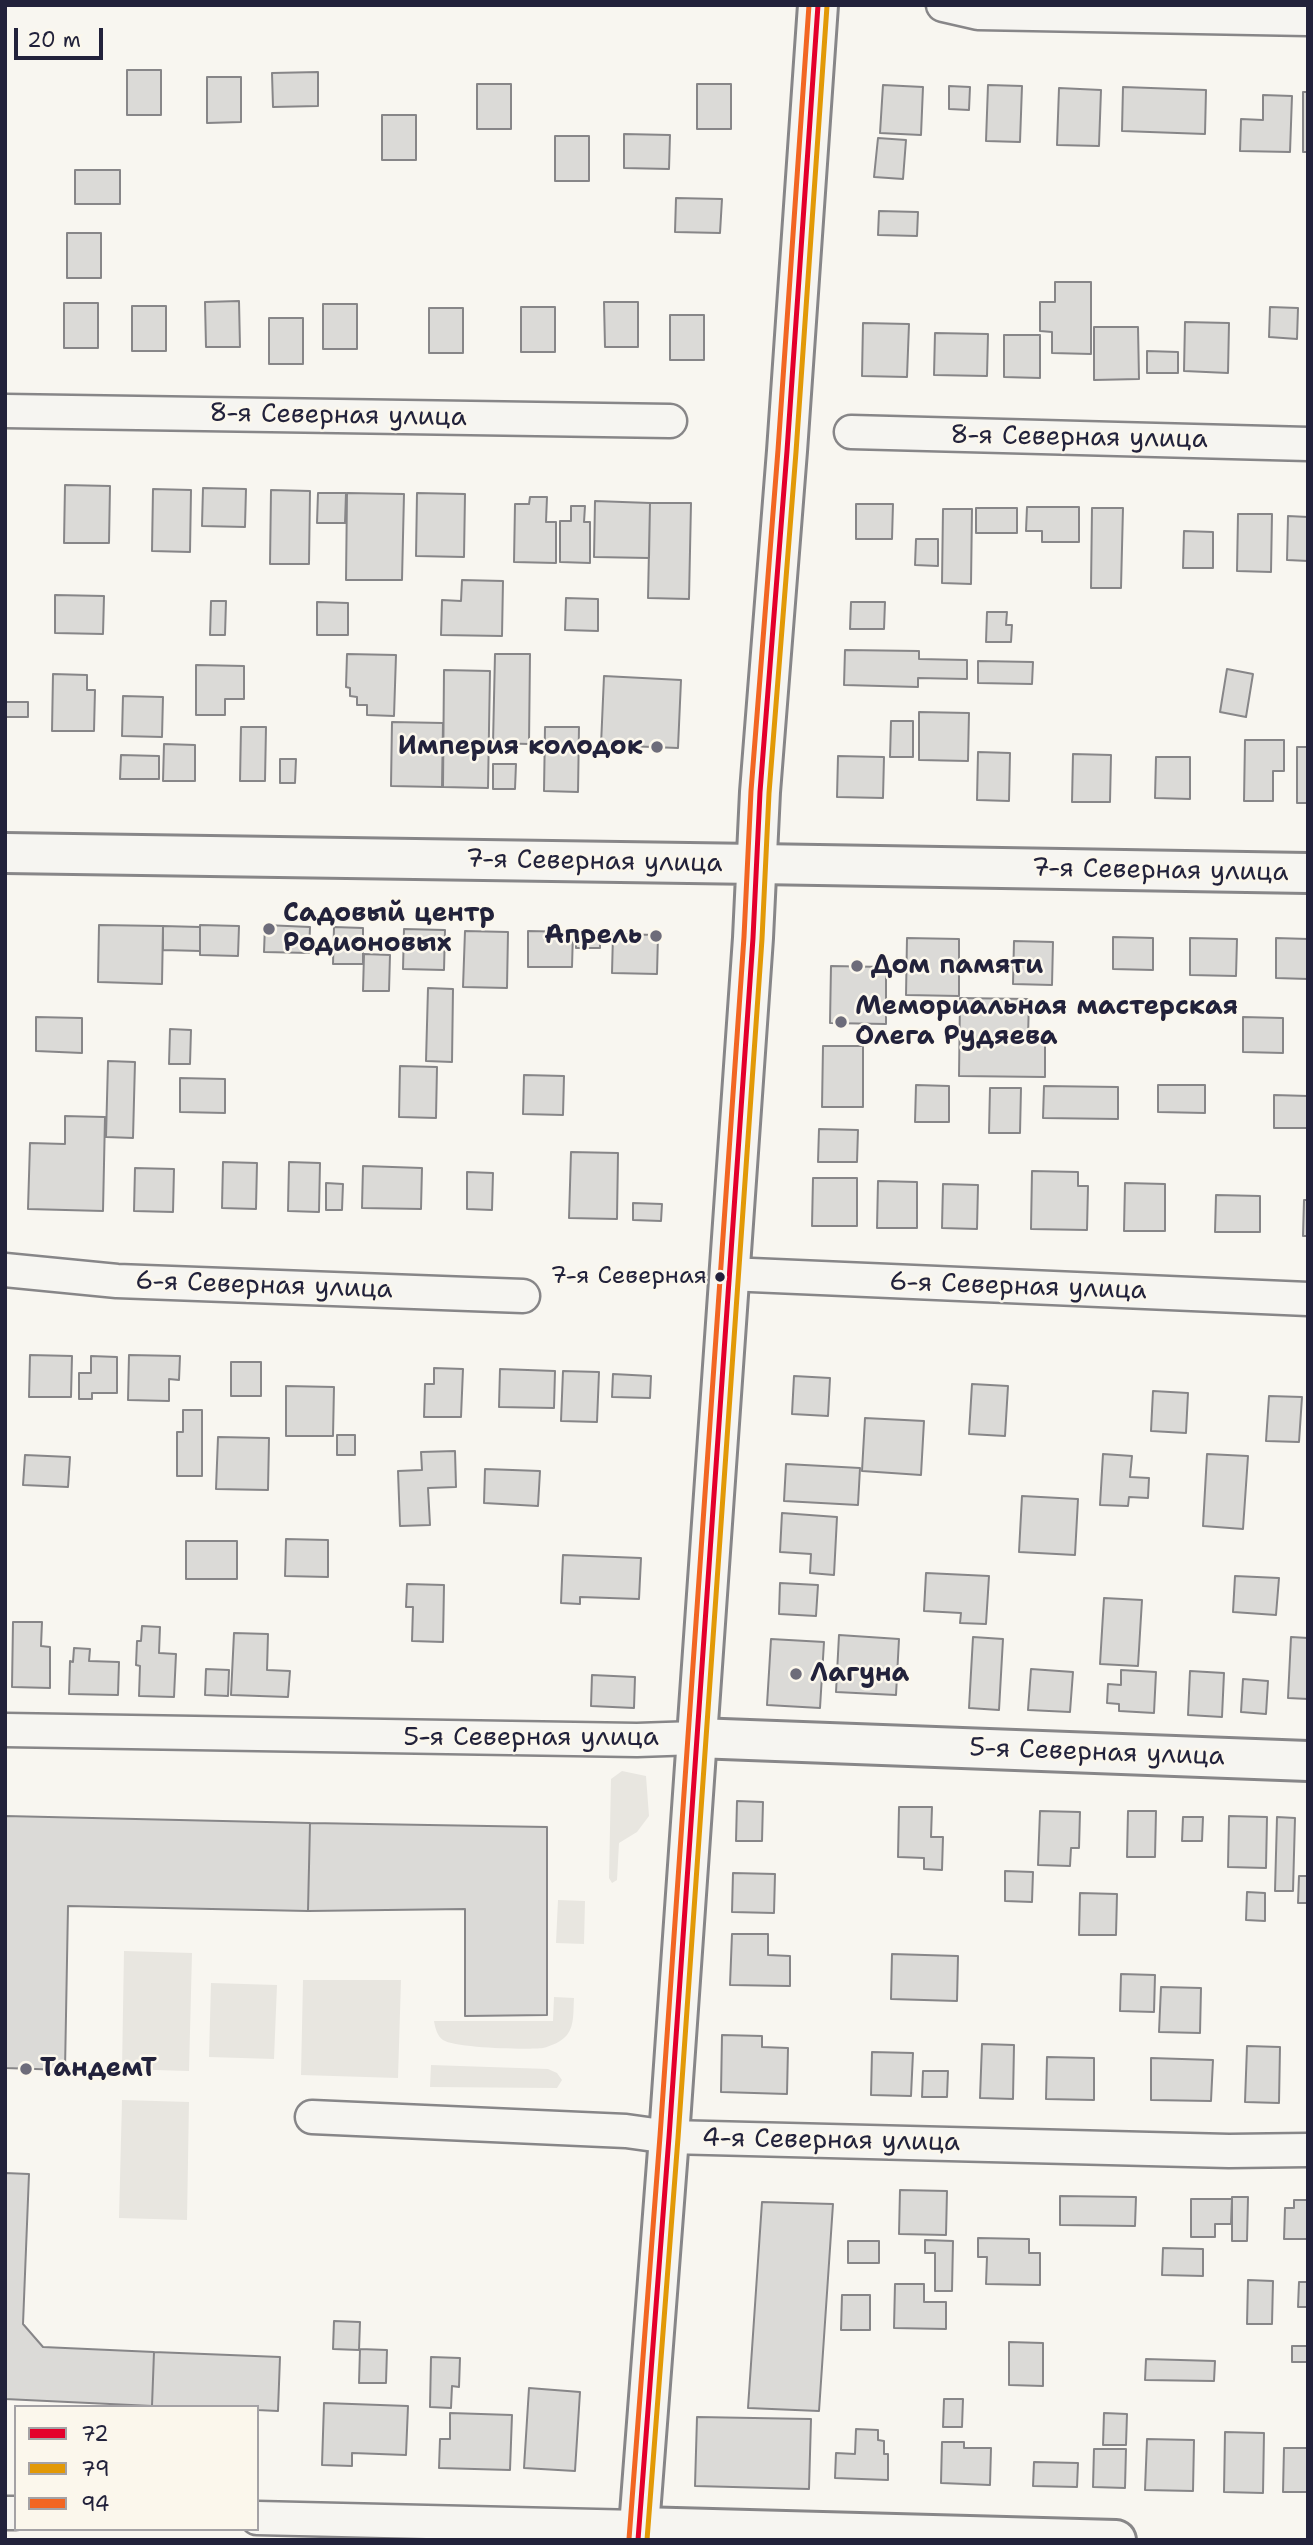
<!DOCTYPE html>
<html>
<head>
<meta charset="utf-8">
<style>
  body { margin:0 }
  #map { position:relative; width:1313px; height:2545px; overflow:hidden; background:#f8f6f0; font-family:"Shantell Sans",sans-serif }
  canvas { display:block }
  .frame { position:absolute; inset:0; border:7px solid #22223b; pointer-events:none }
  .legend { position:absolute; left:14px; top:2405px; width:245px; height:126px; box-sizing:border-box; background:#fbf7ec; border:2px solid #a4a2a5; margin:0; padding:9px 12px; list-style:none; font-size:21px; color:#22223b }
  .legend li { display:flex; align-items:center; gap:14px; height:35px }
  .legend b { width:35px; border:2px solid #a4a2a5 }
  .scale { position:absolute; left:14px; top:28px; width:89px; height:32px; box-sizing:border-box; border:4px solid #22223b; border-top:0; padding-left:9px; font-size:21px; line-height:24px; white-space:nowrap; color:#22223b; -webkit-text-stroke:5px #fbf7ec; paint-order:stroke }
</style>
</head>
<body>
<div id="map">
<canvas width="1313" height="2545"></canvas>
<div class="frame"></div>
<ul class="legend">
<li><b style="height:9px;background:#e4002b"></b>72</li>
<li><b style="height:9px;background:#e29906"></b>79</li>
<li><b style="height:9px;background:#f26522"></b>94</li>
</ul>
<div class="scale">20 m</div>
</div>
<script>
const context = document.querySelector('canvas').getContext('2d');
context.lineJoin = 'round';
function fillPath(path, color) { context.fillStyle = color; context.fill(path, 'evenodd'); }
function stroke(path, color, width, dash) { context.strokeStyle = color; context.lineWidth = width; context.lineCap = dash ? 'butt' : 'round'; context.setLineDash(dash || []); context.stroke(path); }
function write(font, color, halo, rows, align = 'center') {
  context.font = font + ' "Shantell Sans",sans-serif'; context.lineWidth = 5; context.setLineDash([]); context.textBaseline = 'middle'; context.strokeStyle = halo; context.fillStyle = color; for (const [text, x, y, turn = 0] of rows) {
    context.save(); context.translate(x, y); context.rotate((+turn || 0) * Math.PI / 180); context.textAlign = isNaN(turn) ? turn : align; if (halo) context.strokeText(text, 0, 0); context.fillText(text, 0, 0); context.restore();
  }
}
fillPath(new Path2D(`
  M622 1771 646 1776 649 1816 637 1832 619 1843 617 1880 612 1883 609 1878 611 1779Z
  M558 1900 585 1901 584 1944 556 1943Z
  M124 1951 192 1953 189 2071 122 2069Z
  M303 1980H401L398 2078 301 2075Z
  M211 1983 277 1985 274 2059 209 2057Z
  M554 1997 574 1998C573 2010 575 2025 567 2035 561 2042 551 2046 543 2048 527 2050 455 2048 443 2040 437 2036 435 2027 434 2021H553Z
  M431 2065 548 2069 557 2073 562 2080 557 2088 430 2087Z
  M122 2100 189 2102 187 2220 119 2218Z`), '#e8e6e0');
const building = new Path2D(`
  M127 70H161V115H127Z
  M318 72V106L273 107 272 73Z
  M207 77H241V122L207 123Z
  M477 84H511V129H477Z
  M697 84H731V129H697Z
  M883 85 923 87 921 135 880 133Z
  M988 85 1022 86 1020 142 986 141Z
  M949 86 970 87 969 110 949 109Z
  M1123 87 1206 90 1205 134 1122 131Z
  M1059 88 1101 90 1099 146 1057 145Z
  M1303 92H1308V152H1303Z
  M1263 95 1292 96 1290 152 1240 151 1241 119 1263 120Z
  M382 115H416V160H382Z
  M624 134 670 135 669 169 624 168Z
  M555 136H589V181H555Z
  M878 138 906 140 903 179 874 177Z
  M75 170H120V204H75Z
  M676 198 722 199 720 233 675 232Z
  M879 211 918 212 917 236 878 235Z
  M67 233H101V278H67Z
  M1055 282H1091V354L1052 353V332L1040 331V302H1055Z
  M239 301 240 347H206L205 302Z
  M604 302H638V347H605Z
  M64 303H98V348H64Z
  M323 304H357V349H323Z
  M132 306H166V351H132Z
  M521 307H555V352H521Z
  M1270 307 1298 308 1297 339 1269 337Z
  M429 308H463V353H429Z
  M670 315H704V360H670Z
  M269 318H303V364H269Z
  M1185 322 1229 323 1228 373 1184 371Z
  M863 323 909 324 907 377 862 376Z
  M1094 327H1138L1139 379 1094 380Z
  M935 333 988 334 987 376 934 375Z
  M1004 335H1040V378L1004 377Z
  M1147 351 1178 352V373H1147Z
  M65 485 110 486 109 543H64Z
  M203 488 246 489 245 527 202 526Z
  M153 489 191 490 190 552 152 551Z
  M271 490 310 491 309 564H270Z
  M318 493H346L345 523H317Z
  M347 493 404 494 402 580H346Z
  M417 493 465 494 464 557 416 556Z
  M530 497H547L546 522H556V563L514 562 515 504H529Z
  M595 501 650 503 649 558 594 557Z
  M650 503H691L689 599 648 598Z
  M856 504H893L892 539H856Z
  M571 506H585L584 522H590V563L560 562V521H571Z
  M1027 507H1079V542H1042V531H1026Z
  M976 508H1017V533H976Z
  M1092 508H1123L1121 588H1091Z
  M943 509H972L971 584 942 583Z
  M1238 514H1272L1271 572 1237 571Z
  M1288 516 1308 517V561L1287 560Z
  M1184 531 1213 532V568H1183Z
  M916 539H938V566L915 565Z
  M462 580 503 581 502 636 441 635 442 600 461 601Z
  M55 595 104 596 103 634 55 633Z
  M566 598 598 599V631L565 630Z
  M211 601H226L225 635H210Z
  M317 602 348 603V635H317Z
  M851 602H885L884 629H850Z
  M987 612H1007L1006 625H1012L1011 642H986Z
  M845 650 919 651V659L967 660V679L918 678V687L844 685Z
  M347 654 396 655 394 716 367 715V705H357V697L350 696V688L346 687Z
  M495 654H530L529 744 493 743Z
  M978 661 1033 662 1032 684 978 683Z
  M196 665 244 666V699H225V715H196Z
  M1227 669 1253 674 1246 717 1220 712Z
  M444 670 490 671 488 788 443 787Z
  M53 674 87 675V690H95L94 731H52Z
  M604 676 681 680 678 748 601 745Z
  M123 696 163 697 162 737 122 736Z
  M5 702H28V717H5Z
  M919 712 969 713 968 761 919 760Z
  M891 721H913V757H890Z
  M392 722 443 723 442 787 391 786Z
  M241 727H266L265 781H240Z
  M545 727H579L578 792 544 791Z
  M1245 740H1284V771H1273V801H1244Z
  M164 744 195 745V781H163Z
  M1297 747H1308V803H1297Z
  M978 752 1010 753 1009 801 977 800Z
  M1073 754 1111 755 1110 802H1072Z
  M121 755 159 756V779H120Z
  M838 756 884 757 883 798 837 797Z
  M1156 757H1190V799L1155 798Z
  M280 759H296L295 783H280Z
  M493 764H516L515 789H493Z
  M99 925 163 926 162 984 98 982Z
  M200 925 239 926 238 956 200 955Z
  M265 925 310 927 309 953 264 952Z
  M163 926 200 927V951L163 950Z
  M334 927 363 928V964H333Z
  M404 929 445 930 444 970 403 969Z
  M465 931 508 932 507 988 463 987Z
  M528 931 573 932 572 967H528Z
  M576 932H600V948H576Z
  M613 934 658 935 657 974 612 973Z
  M1113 937 1153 938V970L1113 969Z
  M907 938 959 939V996L906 995Z
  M1190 938 1237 939 1236 976 1190 975Z
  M1276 938 1308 939V979L1276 978Z
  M1014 941 1053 942 1052 985 1013 984Z
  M364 954 390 955 389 991H363Z
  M831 966 886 967V1024L830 1023Z
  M428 988 453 989 452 1062 426 1061Z
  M960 998 1029 999 1028 1038H1045V1077L959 1076Z
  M36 1017 82 1018V1053L36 1051Z
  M1243 1017 1283 1018V1053L1243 1052Z
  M170 1029 191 1030 190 1064H169Z
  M823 1046H863V1107H822Z
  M108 1061 135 1062 133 1138 106 1137Z
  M400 1066 437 1067 436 1118 399 1117Z
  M524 1075 564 1076 563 1115 523 1114Z
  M180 1078 225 1079V1113L180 1112Z
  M916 1085 949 1086V1122H915Z
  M1158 1085H1205V1113L1158 1112Z
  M1044 1086 1118 1087V1119L1043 1118Z
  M990 1088H1021L1020 1133H989Z
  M1274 1095 1308 1096V1128H1274Z
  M65 1116 105 1117 103 1211 28 1209 30 1143 65 1144Z
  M819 1129 858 1130 857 1162H818Z
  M571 1152 618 1153 617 1219 569 1218Z
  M223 1162 257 1163 256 1209 222 1208Z
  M289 1162 320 1163 319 1212 288 1211Z
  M363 1166 422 1168 421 1209 362 1208Z
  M135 1168 174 1169 173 1212 134 1211Z
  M1032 1171 1078 1172V1186H1088L1087 1230 1031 1229Z
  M467 1172 493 1173 492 1210 467 1209Z
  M813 1178H857V1226H812Z
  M878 1181 917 1182V1228H877Z
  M326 1183 343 1184 342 1210H326Z
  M1125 1183 1165 1184V1231H1124Z
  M943 1184 978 1185 977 1229 942 1228Z
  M1216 1195 1260 1196V1232H1215Z
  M1304 1200H1308V1236H1303Z
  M633 1203 662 1204 661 1221 633 1220Z
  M30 1355 72 1356 71 1397H29Z
  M129 1355 180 1356 179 1380 169 1379V1401L128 1400Z
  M91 1356 117 1357V1393H92V1399H79V1373H91Z
  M231 1362H261V1396H231Z
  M434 1368 463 1369 461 1417H424L425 1384H434Z
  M500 1369 555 1371 554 1408 499 1407Z
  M563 1371 599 1372 597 1422 561 1421Z
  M613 1374 651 1376 650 1398 612 1397Z
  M794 1376 830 1378 828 1416 792 1414Z
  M972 1384 1008 1386 1005 1436 969 1434Z
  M286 1386 334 1387 333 1436H286Z
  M1153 1391 1188 1393 1186 1433 1151 1431Z
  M1269 1396 1302 1397 1299 1442 1266 1441Z
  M183 1410H202V1476H177V1432H183Z
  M865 1418 924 1421 921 1475 862 1471Z
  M337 1435H355V1455H337Z
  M218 1437 269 1438 268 1490 216 1489Z
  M455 1451 456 1487 428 1488 430 1525 400 1526 398 1471 422 1470 421 1452Z
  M1103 1454 1132 1456 1130 1477 1149 1478 1148 1498 1129 1497 1128 1506 1100 1505Z
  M1207 1454 1248 1456 1243 1529 1203 1526Z
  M25 1455 70 1457 68 1487 23 1485Z
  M786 1464 860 1468 858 1505 784 1501Z
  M485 1469 540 1471 538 1506 484 1503Z
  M1022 1496 1078 1499 1075 1555 1019 1552Z
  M782 1513 837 1517 834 1575 810 1573 811 1554 780 1552Z
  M286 1539 328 1540V1577L285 1576Z
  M186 1541H237V1579H186Z
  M563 1555 641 1558 639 1599 580 1597V1604L561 1603Z
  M926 1573 989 1576 986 1624 960 1623 961 1613 924 1611Z
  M1235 1576 1279 1578 1276 1615 1233 1612Z
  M780 1583 818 1585 816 1616 779 1614Z
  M407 1584 444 1585 443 1642 412 1641 413 1607H406Z
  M1104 1598 1142 1600 1138 1666 1100 1664Z
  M13 1622H42L41 1646 50 1647V1688L12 1687Z
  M142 1626 160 1627 159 1653 176 1654 174 1697 139 1696 140 1666 136 1665 137 1641H141Z
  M234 1633 268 1634 267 1670 290 1671 288 1697 231 1695Z
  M839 1635 899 1639 896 1695 836 1692Z
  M973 1637 1003 1639 999 1710 969 1708Z
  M1291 1637 1308 1638V1699L1288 1698Z
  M771 1639 824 1642 820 1708 767 1705Z
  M74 1648 90 1649 89 1661 119 1662 118 1695 69 1694 70 1661 73 1662Z
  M206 1669 229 1670 228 1696 205 1695Z
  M1031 1669 1073 1672 1070 1712 1028 1710Z
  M1121 1670 1156 1672 1154 1713 1119 1711V1704L1107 1703 1108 1684 1121 1685Z
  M1190 1671 1224 1673 1222 1717 1188 1715Z
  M592 1675 635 1677 634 1708 591 1706Z
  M1243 1679 1268 1681 1266 1714 1241 1712Z
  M737 1801 763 1802 762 1841H736Z
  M899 1807H932L931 1837H943L942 1870 924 1869V1858L898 1857Z
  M1040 1811 1080 1812 1079 1848H1071L1070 1866 1038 1865Z
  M1128 1811H1156L1155 1857H1127Z
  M5 1816 310 1823 308 1911 68 1906 65 2070 5 2068Z
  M1229 1816 1267 1817 1266 1868 1228 1867Z
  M1183 1817H1203L1202 1841H1182Z
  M1277 1817 1295 1818 1293 1891H1275Z
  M310 1823 547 1827V2015L465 2016V1909L308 1911Z
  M1005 1871 1033 1872 1032 1902 1005 1901Z
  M733 1873 775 1874 774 1913 732 1912Z
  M1299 1876H1308V1903H1298Z
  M1247 1892 1265 1893V1921L1246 1920Z
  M1080 1893 1117 1894 1116 1935H1079Z
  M732 1934H768V1955L790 1956V1986L730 1985Z
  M892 1954 958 1956 957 2001 891 1999Z
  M1121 1974 1155 1975 1154 2012 1120 2011Z
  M1161 1987 1201 1988 1200 2033 1159 2032Z
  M722 2035 762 2036V2047L788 2048 787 2094 721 2092Z
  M982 2044 1014 2045 1013 2099 980 2098Z
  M1247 2046 1280 2047 1279 2103 1245 2102Z
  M872 2052 913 2053 911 2096 871 2095Z
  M1047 2057 1094 2058V2100L1046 2099Z
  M1151 2058 1213 2060 1211 2101 1151 2100Z
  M923 2071H948L947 2097H922Z
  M5 2173 29 2174 23 2324 43 2347 154 2352 152 2406 5 2399Z
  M900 2190 947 2191 946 2235 899 2234Z
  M1060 2196 1136 2197 1135 2226 1060 2225Z
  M1232 2197H1248L1247 2241H1232Z
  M1191 2199H1232L1231 2224H1215V2237H1191Z
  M1294 2200H1308V2239H1284L1285 2208H1294Z
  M762 2202 833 2204 819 2411 748 2408Z
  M978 2238 1029 2239V2253H1040V2285L986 2284 987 2257H978Z
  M925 2240 953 2241 952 2291H935V2253H925Z
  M848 2241H879V2263H848Z
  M1163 2248 1203 2249V2276L1162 2275Z
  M1248 2280 1273 2281 1272 2324H1247Z
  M1299 2282H1308V2307H1298Z
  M895 2284H924V2302H946V2329L894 2328Z
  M842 2295H870V2330H841Z
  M334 2321 360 2322 359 2350 333 2349Z
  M1009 2342 1043 2343V2386L1009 2385Z
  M1292 2346H1308V2362H1292Z
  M360 2349 387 2350 386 2383H359Z
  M154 2352 280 2357 278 2411 257 2410V2407L152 2406Z
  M431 2357 460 2358 459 2387 452 2386 451 2408 430 2407Z
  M1146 2359 1215 2361 1214 2381 1145 2380Z
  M529 2388 580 2392 575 2471 524 2468Z
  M944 2399H963L962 2427H943Z
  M324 2403 408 2406 406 2455 352 2453V2466L322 2465Z
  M450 2413 512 2415 510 2470 439 2468 440 2439H450Z
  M1104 2413 1127 2414 1126 2445H1103Z
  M697 2417 811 2419 809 2489 695 2486Z
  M856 2429 878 2430V2440L884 2441V2454H888V2480L835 2478 836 2453 855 2454Z
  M1225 2432 1264 2433 1263 2493 1224 2492Z
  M1147 2439 1194 2440 1193 2491 1145 2490Z
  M942 2442H964V2448H991L990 2485 941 2483Z
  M1284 2448H1308V2492H1283Z
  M1094 2449H1126L1125 2488 1093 2487Z
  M1034 2462 1078 2463 1077 2487 1033 2486Z`);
fillPath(building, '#dbdad7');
stroke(building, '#878688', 2);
const minor = new Path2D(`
  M943 5 978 13 1308 19
  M5 411 670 421
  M851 432 1308 444
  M5 1270 117 1281 523 1296
  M728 1274 1308 1299
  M5 1730 637 1740 696 1738
  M312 2117 626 2131 669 2137 1229 2151 1308 2150
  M5 2513H16
  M257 2518 639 2527`);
const tertiary = new Path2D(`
  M696 1738 1308 1761`);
const secondary = new Path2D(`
  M757 864 1308 873
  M639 2527 1116 2540`);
const primary = new Path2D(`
  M5 853 757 864
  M638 2540 669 2137 753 938 760 792 787 451 818 5`);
stroke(minor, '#878688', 37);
stroke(tertiary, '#878688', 44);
stroke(secondary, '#878688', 44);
stroke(primary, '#878688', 44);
stroke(minor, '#f6f5f1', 32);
stroke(tertiary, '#f6f5f1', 38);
stroke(secondary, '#f6f5f1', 38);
stroke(primary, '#f6f5f1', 38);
stroke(new Path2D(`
  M638 2540 669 2137 753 938 760 792 787 451 818 5`), '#e4002b', 5);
stroke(new Path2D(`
  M647 2540 678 2138 762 939 769 793 796 452 827 6`), '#e29906', 5);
stroke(new Path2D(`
  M629 2539 660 2136 744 937 751 791 778 450 809 5`), '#f26522', 5);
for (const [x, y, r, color] of [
  [657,747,7,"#6d6c7a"],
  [269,929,7,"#6d6c7a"],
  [656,936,7,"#6d6c7a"],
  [857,966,7,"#6d6c7a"],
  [841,1022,7,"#6d6c7a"],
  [720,1277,6,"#22223b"],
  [796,1674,7,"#6d6c7a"],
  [26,2069,7,"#6d6c7a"]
]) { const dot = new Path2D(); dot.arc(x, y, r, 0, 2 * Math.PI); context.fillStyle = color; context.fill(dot); stroke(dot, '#fbf7ec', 2.5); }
write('24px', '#22223b', '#fbf7ec', [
  ["7-я Северная",707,1277]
], 'right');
write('26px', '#22223b', '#fbf7ec', [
  ["8-я Северная улица",338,416,1],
  ["8-я Северная улица",1079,438,1],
  ["7-я Северная улица",594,862,1],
  ["7-я Северная улица",1160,871,1],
  ["6-я Северная улица",264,1286,2],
  ["6-я Северная улица",1018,1287,2],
  ["5-я Северная улица",531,1738],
  ["5-я Северная улица",1097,1753,2],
  ["4-я Северная улица",831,2141,1]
]);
write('bold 26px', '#22223b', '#fbf7ec', [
  ["Империя колодок",643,747,"right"],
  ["Садовый центр",283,914],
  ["Родионовых",283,944],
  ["Апрель",642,936,"right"],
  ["Дом памяти",871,966],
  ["Мемориальная мастерская",855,1007],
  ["Олега Рудяева",855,1037],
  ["Лагуна",810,1674],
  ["ТандемТ",40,2069]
], 'left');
</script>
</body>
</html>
